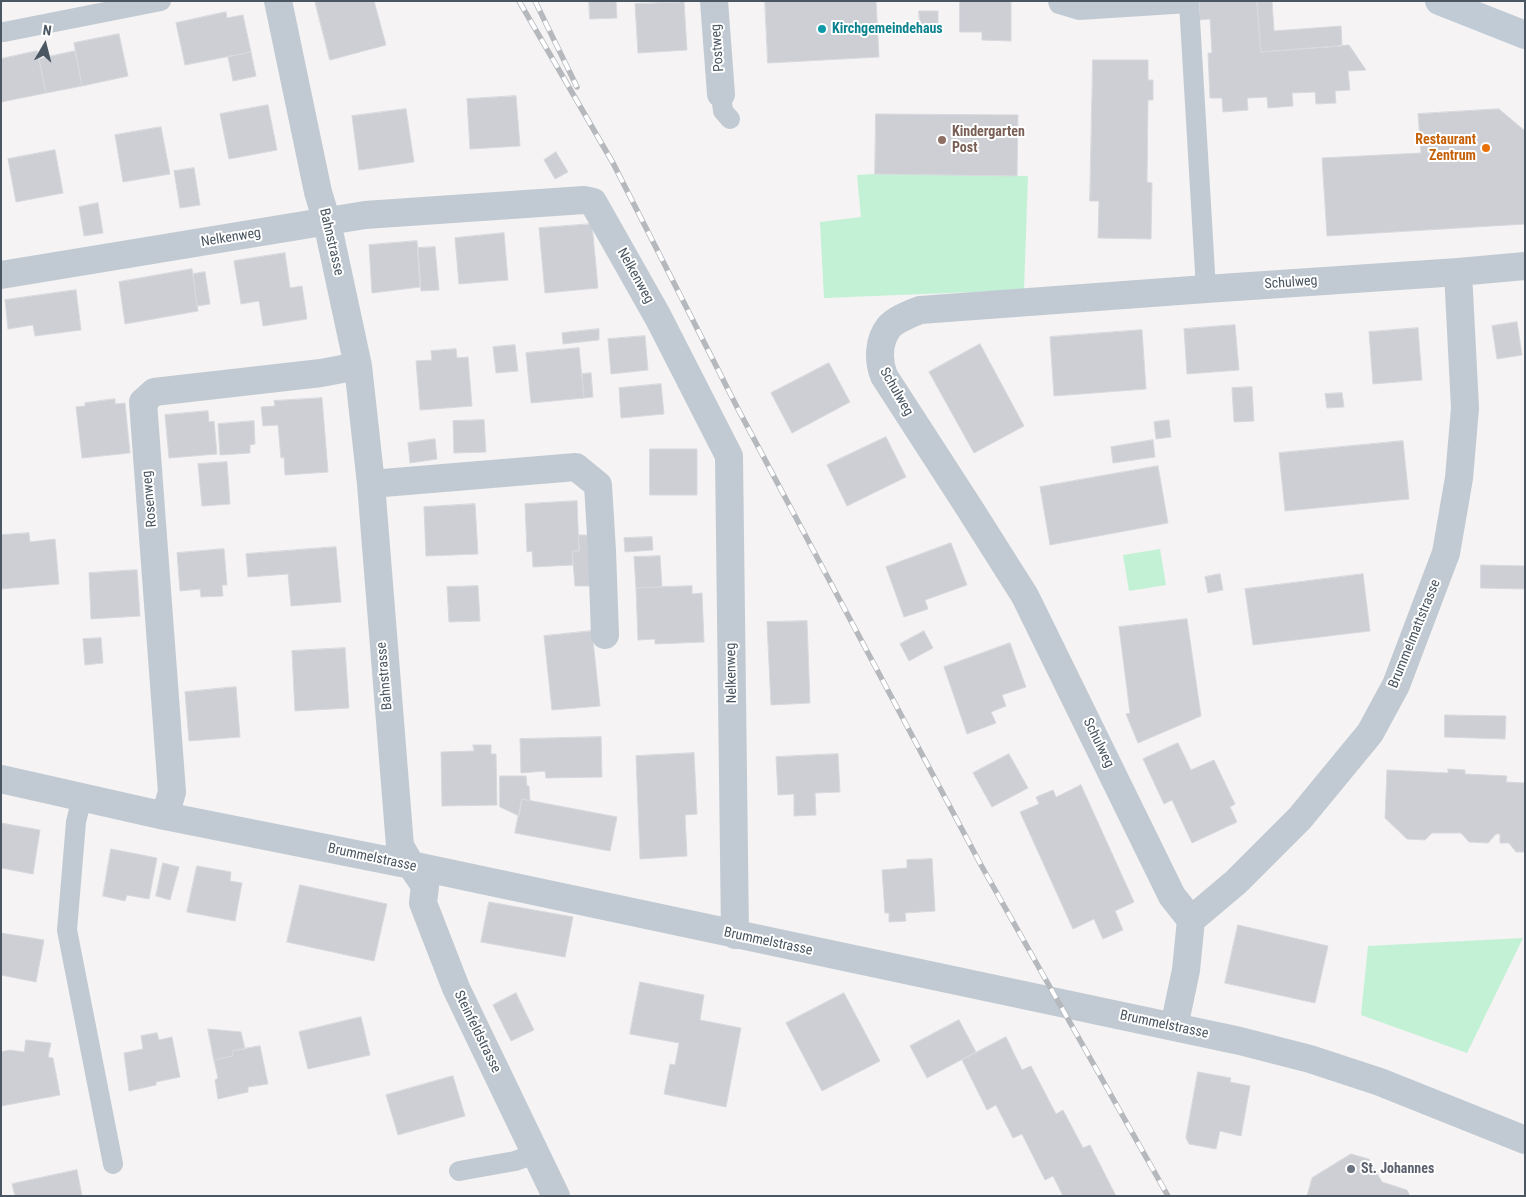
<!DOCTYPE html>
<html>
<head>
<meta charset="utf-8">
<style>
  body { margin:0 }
  #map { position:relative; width:1526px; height:1197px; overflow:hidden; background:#f5f3f3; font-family:"Roboto Condensed",sans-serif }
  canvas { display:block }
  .frame { position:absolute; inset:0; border:2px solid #4a5661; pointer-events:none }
  .north { position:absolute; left:20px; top:20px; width:50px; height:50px; -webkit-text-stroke:4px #fff; paint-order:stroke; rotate:8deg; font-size:14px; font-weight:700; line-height:20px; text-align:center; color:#4a5661 }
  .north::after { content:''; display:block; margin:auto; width:18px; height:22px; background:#4a5661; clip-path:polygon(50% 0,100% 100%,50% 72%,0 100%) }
</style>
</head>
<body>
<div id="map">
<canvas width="1526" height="1197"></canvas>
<div class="frame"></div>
<div class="north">N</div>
</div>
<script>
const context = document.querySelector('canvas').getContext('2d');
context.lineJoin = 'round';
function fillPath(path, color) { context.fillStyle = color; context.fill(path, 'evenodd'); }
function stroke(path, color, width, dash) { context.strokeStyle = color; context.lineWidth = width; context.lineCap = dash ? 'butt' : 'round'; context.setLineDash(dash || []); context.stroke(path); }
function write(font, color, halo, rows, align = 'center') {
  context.font = font + ' "Roboto Condensed",sans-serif'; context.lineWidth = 4; context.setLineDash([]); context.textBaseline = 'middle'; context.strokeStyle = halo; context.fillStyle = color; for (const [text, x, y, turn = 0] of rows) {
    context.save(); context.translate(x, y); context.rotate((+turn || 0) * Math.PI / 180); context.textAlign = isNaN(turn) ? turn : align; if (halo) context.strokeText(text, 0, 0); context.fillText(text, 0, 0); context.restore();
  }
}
fillPath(new Path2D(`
  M875 174 1028 176 1024 290 824 298 820 222 861 217 857 175Z
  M1160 549 1166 585 1129 591 1123 555Z
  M1523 938 1467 1053 1361 1015 1368 946Z`), '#c3f1d5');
const building = new Path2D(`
  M315 1H374L386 45 330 60Z
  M589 1H616L617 18 590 19Z
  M765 1H876L879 57 768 63Z
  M960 1H1011V41L982 40V32H960Z
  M1199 1H1257L1261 52 1349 45 1366 70 1348 71 1350 90 1335 91 1336 103 1316 104 1315 92 1292 93 1293 106 1268 108 1267 97 1247 98 1248 110 1223 112 1222 98H1210L1208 53H1212L1210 19 1200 20Z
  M1257 1H1272L1274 31 1341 26 1342 46 1261 52Z
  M684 2 687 50 638 53 635 4Z
  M919 11H938V30H920Z
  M226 12 227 18 243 15 251 52 185 65 176 23Z
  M119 34 128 76 82 86 74 43Z
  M37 51 46 93 1 102V59Z
  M75 51 82 86 46 93 39 59Z
  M251 52 256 76 233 81 228 57Z
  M1093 60H1148V80H1153V100H1148L1147 182 1152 183 1151 239 1098 238 1099 201H1090Z
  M516 96 520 146 470 149 467 99Z
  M268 105 277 150 229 159 220 114Z
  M406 109 414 162 359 170 352 116Z
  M1499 109 1525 131V224L1327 236 1322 158 1421 153 1418 114Z
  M876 114 1018 115 1017 176 875 174Z
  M161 127 170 174 123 182 115 135Z
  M55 150 63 193 16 202 8 159Z
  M556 152 568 172 555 179 544 160Z
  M194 168 200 205 180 208 174 171Z
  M98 203 103 233 84 236 79 207Z
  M592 224 598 288 545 293 539 228Z
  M504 233 508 280 459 284 455 238Z
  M417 241 420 287 372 293 369 245Z
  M435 247 439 290 421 291 418 248Z
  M285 253 290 288 302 286 307 319 263 326 259 301 241 304 234 261Z
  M192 269 198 311 125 324 119 282Z
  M205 272 210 304 197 306 193 274Z
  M76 290 81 330 35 336 33 325 8 329 5 300Z
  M1517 322 1522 355 1497 359 1492 326Z
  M1235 325 1239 370 1187 374 1184 329Z
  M1418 328 1422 380 1373 384 1369 332Z
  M599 329V340L563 344 562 333Z
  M1142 330 1146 389 1054 396 1050 337Z
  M645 336 648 370 611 374 608 339Z
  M980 344 1024 426 974 453 929 372Z
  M515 345 518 371 496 373 493 347Z
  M579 348 584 398 531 403 526 353Z
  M456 349 457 358 468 357 472 406 420 410 416 361 432 360 431 351Z
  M829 363 850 402 792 433 771 393Z
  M591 373 593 397 584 398 582 374Z
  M661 384 664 414 621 418 619 388Z
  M1252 387 1254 421 1234 422 1232 388Z
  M1342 393 1344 407 1327 408 1325 394Z
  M322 398 328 472 285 475 284 457 281 458 278 425 263 426 261 407 275 406 274 401Z
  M115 399V404L125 403 130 453 82 458 76 407 85 406V403Z
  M208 411 209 422 214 421 217 454 169 458 165 415Z
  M484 420 486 452 454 453 453 421Z
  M1169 420 1171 437 1156 439 1154 422Z
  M254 421 255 444 250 445V453L220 455 218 424Z
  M886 437 906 477 847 506 827 465Z
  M435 439 437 459 410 463 408 443Z
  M1153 440 1155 457 1113 463 1111 447Z
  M1403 441 1409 499 1285 511 1279 453Z
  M650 449H697V495H650Z
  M227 462 230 504 202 506 198 464Z
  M1158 466 1168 523 1050 545 1040 487Z
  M577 501 579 551H572L573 565 533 567 532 551 527 552 525 504Z
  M475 504 478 554 426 556 424 507Z
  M29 533 30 542 55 539 59 584 1 589V535Z
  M579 535H592L593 586H575L572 551H579Z
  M652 537 653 550 625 552 624 538Z
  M951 543 967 585 925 600 928 609 904 617 886 567Z
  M336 547 341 602 291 606 288 574 248 577 246 554Z
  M224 549 227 585H222L223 596 201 597 200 589 180 591 177 553Z
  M660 556 662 587 636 588 634 557Z
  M1481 565 1525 566V589L1481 588Z
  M137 570 140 616 91 619 89 573Z
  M1220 574 1223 590 1208 593 1205 577Z
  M1363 574 1370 631 1253 645 1245 589Z
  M478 586 480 621 449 622 447 587Z
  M692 586V594L702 593 704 642 655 644V639L638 640 636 588Z
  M1187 619 1201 716 1138 743 1126 714 1130 713 1119 627Z
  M807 621 810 703 771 705 767 622Z
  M592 631 600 706 552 710 544 636Z
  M924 631 933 648 909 661 900 644Z
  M101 638 103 663 85 665 83 639Z
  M1010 643 1026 687 1002 695 1006 706 991 712 996 723 967 734 944 667Z
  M345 648 349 708 295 711 292 651Z
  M236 687 240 737 189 741 185 692Z
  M1445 715 1506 716 1505 739 1445 737Z
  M601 737 602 777 546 778 545 771 521 773 520 739Z
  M1178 743 1191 770 1214 760 1235 804 1230 807 1237 822 1192 843 1172 800 1164 804 1143 759Z
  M473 745H491V754H496L497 805 442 806 441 752 474 751Z
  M694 753 697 814 685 815 687 856 640 859 636 756Z
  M838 754 840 792 815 793 816 815 794 816V794L778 795 776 757Z
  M1009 754 1028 788 992 807 973 773Z
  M1448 769 1465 770V774L1507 776 1506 782 1525 783V852H1516L1509 843H1500V834H1496L1488 843 1469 842 1461 833H1432L1425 840 1407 839 1385 818 1387 770 1448 773Z
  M500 776H526L527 786H529L530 801 522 799 519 816 500 807Z
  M1081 785 1134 902 1115 911 1123 930 1103 939 1094 919 1073 929 1020 812 1039 804 1036 797 1053 790 1056 797Z
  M522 799 617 817 610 851 515 833Z
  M1 823 40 830 33 874 1 868Z
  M111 849 157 858 149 899 127 895 125 901 103 896Z
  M932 859 935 911 905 913 906 921 889 922V913H885L882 870 907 868V860Z
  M163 863 179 867 170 900 156 896Z
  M197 866 231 872 230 881 242 883 235 921 187 912Z
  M300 885 387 904 374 961 287 942Z
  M489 902 573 917 565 957 481 942Z
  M1238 925 1328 946 1315 1003 1225 983Z
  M1 933 44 940 36 982 1 975Z
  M640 982 704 995 700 1020 741 1028 726 1107 664 1094 670 1064 675 1065 679 1043 630 1034Z
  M516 993 534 1030 511 1041 493 1005Z
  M844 993 880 1061 822 1091 786 1023Z
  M361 1017 370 1055 308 1069 299 1032Z
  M959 1020 976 1052 927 1078 910 1046Z
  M208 1029 241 1032 245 1049 232 1051 233 1056 214 1060Z
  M157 1033 159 1040 172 1037 180 1077 156 1082V1085L129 1091 124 1053 143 1049 141 1036Z
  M1006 1037 1022 1070 1031 1066 1056 1114 1063 1110 1083 1148 1090 1145 1116 1196H1063L1053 1176 1045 1180 1022 1134 1013 1138 996 1105 987 1110 962 1060Z
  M26 1040 51 1043 48 1057 53 1058 60 1095 1 1106V1052L10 1050 24 1052Z
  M260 1046 268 1084 248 1087V1092L218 1099 215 1080 218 1078 214 1060 233 1056 232 1051Z
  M1198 1072 1231 1078 1230 1082 1250 1086 1241 1136 1220 1131 1216 1149 1189 1144 1186 1138Z
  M453 1076 465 1116 398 1135 386 1095Z
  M1351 1154 1369 1159 1382 1182 1407 1190 1410 1196H1307L1312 1178Z
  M77 1170 82 1196H15L12 1184Z`);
fillPath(building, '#cdcfd5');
stroke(building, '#d7d9de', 1);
stroke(new Path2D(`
  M1058 1 1059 4 1079 10 1189 3 1206 289
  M4 32 161 1
  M721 94 723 111 730 119
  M82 797 76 822 67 930 113 1164
  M459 1171 515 1161 535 1154`), '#c1cad2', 20);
stroke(new Path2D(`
  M278 1 318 192 327 222 358 366 371 484 400 846 411 865 425 886 423 903 456 988 556 1196
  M714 1 721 94
  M1 275 365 215 584 200 593 202 658 317 729 456 735 935
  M371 484 576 467 598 485 602 551 605 635
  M1 779 165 816 411 865 1240 1041 1310 1059 1380 1082 1525 1140
  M165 816 172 792 143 402 154 392 321 373 358 366
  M1191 920 1236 882 1300 818 1370 733 1396 685 1446 553 1459 478 1465 408 1458 272
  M1174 1027 1186 970 1191 920 1172 896 1025 596 970 509 884 376C878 361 878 341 889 327 896 319 910 314 920 310L1206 289 1458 272 1525 266`), '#c1cad2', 28);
stroke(new Path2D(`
  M1439 1 1525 35`), '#c1cbd6', 28);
const rail = new Path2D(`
  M519 1 613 163 738 409 981 865 1168 1196
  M535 1 577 87`);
stroke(rail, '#b5b8bd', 5.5);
stroke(rail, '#fff', 4, [11]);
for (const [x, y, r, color] of [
  [822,29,5,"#0f9aa8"],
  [942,140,5,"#8d6e63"],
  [1486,148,5,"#e8710a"],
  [1351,1169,5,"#6b7280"]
]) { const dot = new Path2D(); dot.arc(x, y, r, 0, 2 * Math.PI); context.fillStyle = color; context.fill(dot); stroke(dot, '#fff', 2); }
write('bold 14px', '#0d838f', '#fff', [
  ["Kirchgemeindehaus",832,29]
], 'left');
write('14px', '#4a5661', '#fff', [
  ["Postweg",718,48,-94],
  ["Nelkenweg",231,238,-9],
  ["Bahnstrasse",331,242,77],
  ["Nelkenweg",635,276,61],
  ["Schulweg",1291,283,-4],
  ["Schulweg",896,392,60],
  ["Rosenweg",150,499,-95],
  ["Brummelmattstrasse",1415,634,-68],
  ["Nelkenweg",732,673,-91],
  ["Bahnstrasse",385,676,-95],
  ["Schulweg",1098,743,64],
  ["Brummelstrasse",372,858,12],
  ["Brummelstrasse",768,942,12],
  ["Brummelstrasse",1164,1025,12],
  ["Steinfeldstrasse",477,1032,64]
]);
write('bold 14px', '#785e54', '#fff', [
  ["Kindergarten",952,132],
  ["Post",952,148]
], 'left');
write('bold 14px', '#c56008', '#fff', [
  ["Restaurant",1476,140],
  ["Zentrum",1476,156]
], 'right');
write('bold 14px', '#5b616d', '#fff', [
  ["St. Johannes",1361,1169]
], 'left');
</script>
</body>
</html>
